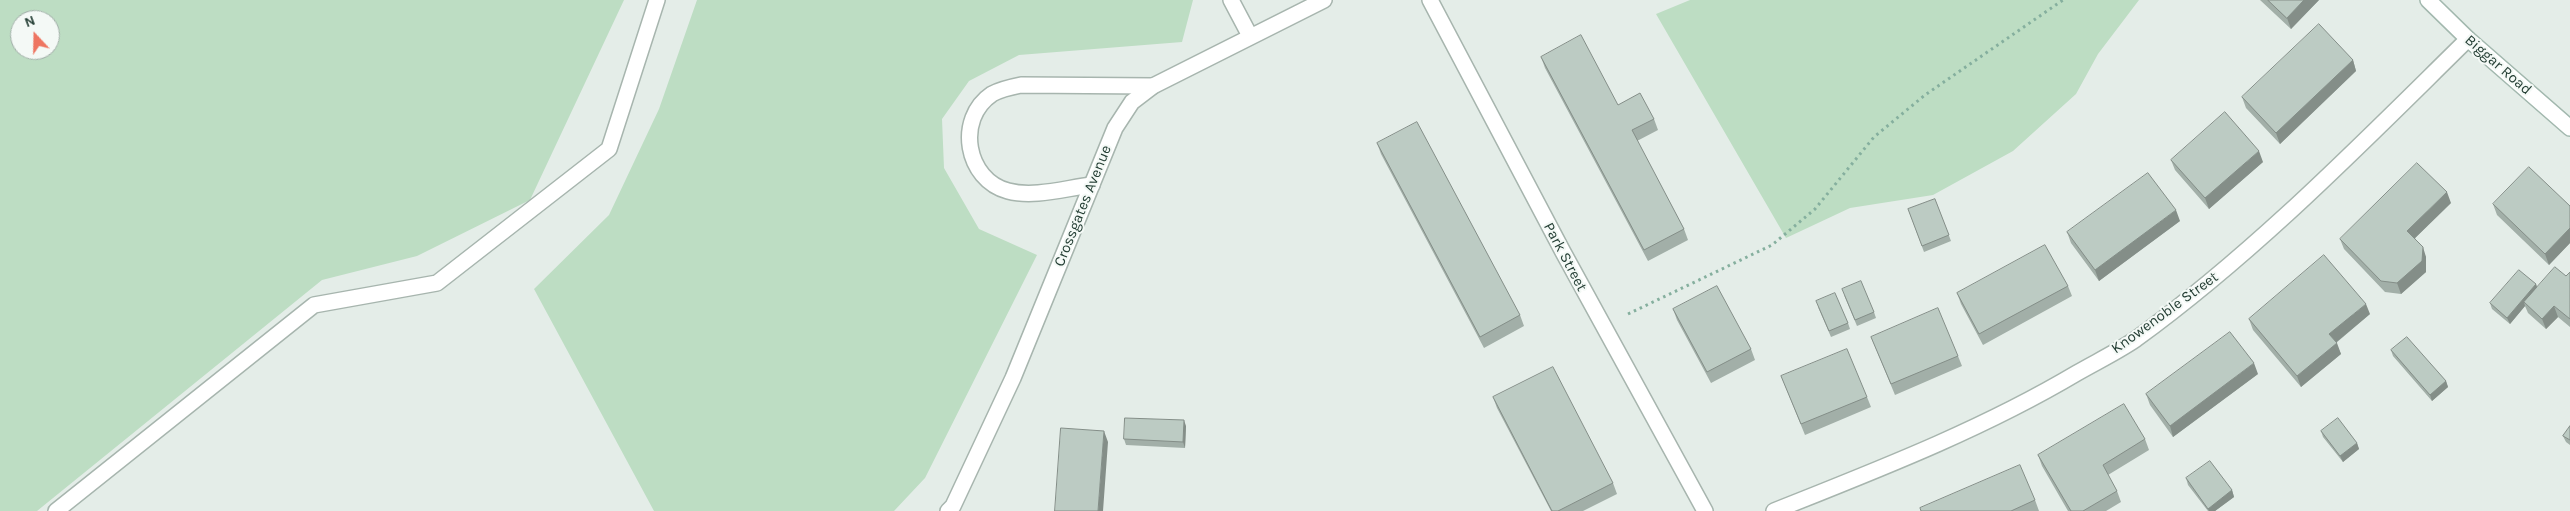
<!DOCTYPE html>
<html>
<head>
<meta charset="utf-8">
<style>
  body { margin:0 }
  #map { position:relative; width:2570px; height:511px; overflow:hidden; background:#e4ede8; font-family:Karla,sans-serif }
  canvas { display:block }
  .north { position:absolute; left:10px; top:10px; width:50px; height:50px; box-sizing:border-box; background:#f4f9f6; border:1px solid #a1aea8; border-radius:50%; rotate:339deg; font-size:14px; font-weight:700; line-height:20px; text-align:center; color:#243e34 }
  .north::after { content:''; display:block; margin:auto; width:18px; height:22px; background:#ee7561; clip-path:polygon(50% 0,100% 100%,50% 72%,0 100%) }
</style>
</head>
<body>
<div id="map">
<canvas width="2570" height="511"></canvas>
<div class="north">N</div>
</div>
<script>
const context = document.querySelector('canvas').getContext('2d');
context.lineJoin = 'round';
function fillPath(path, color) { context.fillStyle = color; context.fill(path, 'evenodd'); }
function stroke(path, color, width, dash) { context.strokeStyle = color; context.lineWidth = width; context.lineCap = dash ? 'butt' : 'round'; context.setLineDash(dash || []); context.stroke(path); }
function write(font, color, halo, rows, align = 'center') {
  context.font = font + ' Karla,sans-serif'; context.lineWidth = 4; context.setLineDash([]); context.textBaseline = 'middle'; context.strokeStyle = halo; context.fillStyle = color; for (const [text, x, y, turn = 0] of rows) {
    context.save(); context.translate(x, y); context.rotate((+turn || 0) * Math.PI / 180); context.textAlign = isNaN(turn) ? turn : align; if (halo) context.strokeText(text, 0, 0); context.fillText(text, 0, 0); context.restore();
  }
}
fillPath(new Path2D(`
  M0 0H624L530 200 417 256 322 280 37 511H0ZM20 20H50V50H20Z
  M697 0H1193L1182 42 1019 55 969 81 942 119 944 168 979 229 1037 255 925 478 894 511H654L534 289 609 215 659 109Z
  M1690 0H2139L2098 54 2076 94 2013 151 1933 195 1850 208 1786 238 1656 14Z`), '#bdddc3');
const lane = new Path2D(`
  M1092 185C1066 188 1034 198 1008 191 966 180 955 119 992 94 1001 89 1011 87 1021 85L1153 86
  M56 511 314 305 437 283 609 149 657 0`);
const street = new Path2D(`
  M1231 0 1250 36
  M1430 0 1563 252 1705 511
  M948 511 953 506 1013 378 1115 128 1132 102 1153 86 1324 0
  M1774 511C1877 470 1981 430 2077 373 2096 362 2117 352 2136 339 2257 251 2362 143 2468 39`);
const secondary = new Path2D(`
  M2428 0 2468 39 2570 128`);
stroke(lane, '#a7b5ae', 18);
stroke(street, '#a7b5ae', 18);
stroke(secondary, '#a2b8ae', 18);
stroke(new Path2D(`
  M1628 314 1772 245 1815 209 1874 137 1925 95 2063 0`), '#85af9e', 3, [2.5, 4]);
stroke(lane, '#fff', 15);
stroke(street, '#fff', 15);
stroke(secondary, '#fff', 15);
fillPath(new Path2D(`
  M2260 0H2319L2291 29Z
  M1541 57 1618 105 1654 119 1658 130 1637 141 1684 229 1688 240 1648 261 1545 68Z
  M2353 60 2356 71 2280 144 2246 108 2242 97Z
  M1377 143 1520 315 1524 326 1484 348 1381 154Z
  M2171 160 2263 162 2209 209 2175 170Z
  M1935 199 1951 241 1924 252 1908 209Z
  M2451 203 2415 238 2426 257V272L2401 294 2385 292 2344 249 2340 239Z
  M2493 204 2570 206V243L2549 265 2497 215Z
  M2180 221 2099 281 2071 243 2067 232Z
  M2570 272V327L2558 317 2546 329 2528 313 2525 306 2510 324 2492 309 2490 303 2536 284 2537 288 2566 276Z
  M2068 286 2072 296 1983 345 1961 304 1957 293Z
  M1844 295 1874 312 1876 318 1857 326Z
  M1818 307 1848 323 1850 329 1831 337Z
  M1673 309 1751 349 1755 360 1711 383 1677 320Z
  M2370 314 2336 343 2341 354 2301 387 2253 330 2249 319Z
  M1871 337 1958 356 1962 366 1895 395Z
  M2391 350 2446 381 2448 387 2432 401 2393 356Z
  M2258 374 2173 437 2150 405 2146 394Z
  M1781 376 1867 397 1871 407 1805 435Z
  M1493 397 1613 483 1617 494 1583 511H1551L1497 408Z
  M1186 426 1185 448 1126 445 1124 439Z
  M2570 426V445L2566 442 2563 436Z
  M2321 431 2357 443 2359 449 2343 462 2323 437Z
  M2145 439 2149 450 2108 475 2117 491 2121 502 2106 511H2068L2042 466 2038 455Z
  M2186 478 2232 490 2234 497 2215 511H2208L2188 485Z
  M2035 500 2039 511H1921Z`), '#a2afa8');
fillPath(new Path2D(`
  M2304 0H2319L2291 29 2287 18Z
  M2353 60 2356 71 2280 144 2276 133Z
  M2259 151 2263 162 2209 209 2205 198Z
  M2447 192 2451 203 2411 242 2407 231Z
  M2176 210 2180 221 2099 281 2095 270Z
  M2570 228V243L2549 265 2545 254Z
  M2423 247 2426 257V272L2401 294 2397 283Z
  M2536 284 2538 290 2524 302 2525 306 2510 324 2507 318Z
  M2366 304 2370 314 2333 345 2329 334Z
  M2554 306 2558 317 2546 329 2542 319Z
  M2337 343 2341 354 2301 387 2297 376Z
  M2254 363 2258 374 2173 437 2170 426Z
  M2446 381 2448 387 2432 401 2430 395Z
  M1184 420 1186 426 1185 448 1183 442Z
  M1104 431 1108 442 1103 511H1098Z
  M2357 443 2359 449 2343 462 2340 456Z
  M2232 490 2234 497 2215 511H2209L2208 509Z`), '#848e88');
const building = new Path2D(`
  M2268 0H2304L2287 18Z
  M2319 24 2353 60 2276 133 2242 97Z
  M1581 35 1618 105 1640 93 1654 119 1632 130 1684 229 1644 250 1541 57Z
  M2225 112 2259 151 2205 198 2171 160Z
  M1417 122 1520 315 1480 337 1377 143Z
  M2417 163 2447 192 2407 231 2423 247 2422 261 2397 283 2381 281 2340 239Z
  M2529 167 2570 206V228L2545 254 2493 204Z
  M2148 173 2176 210 2095 270 2067 232Z
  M1935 199 1949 235 1922 246 1908 209Z
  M2045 245 2068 286 1979 334 1957 293Z
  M2324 255 2366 304 2329 334 2337 343 2297 376 2249 319Z
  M2555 267 2566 276 2570 272V319L2554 306 2542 319 2524 302Z
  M2519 270 2536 284 2507 318 2490 303Z
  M1861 281 1874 312 1855 320 1842 289Z
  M1717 286 1751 349 1707 372 1673 309Z
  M1835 293 1848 323 1829 331 1816 301Z
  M1938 308 1958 356 1891 384 1871 337Z
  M2230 332 2254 363 2170 426 2146 394Z
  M2407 337 2446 381 2430 395 2391 350Z
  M1847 349 1867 397 1801 424 1781 376Z
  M1553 367 1613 483 1558 511H1552L1493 397Z
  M2124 404 2145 439 2103 465 2117 491 2083 511H2071L2038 455Z
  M1125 418 1184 420 1183 442 1124 439Z
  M2338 418 2357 443 2340 456 2321 431Z
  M2570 426V440L2563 436Z
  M1061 428 1104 431 1098 511H1055Z
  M2210 461 2232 490 2208 509 2186 478Z
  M2020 465 2035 500 2011 511H1921L1920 508Z`);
fillPath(building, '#bccbc3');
stroke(building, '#848e88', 1);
write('15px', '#243e34', '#f4f9f6', [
  ["Biggar Road",2498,65,41],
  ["Crossgates Avenue",1083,206,-68],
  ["Park Street",1565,257,62],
  ["Knowenoble Street",2165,313,-36]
]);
</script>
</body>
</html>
